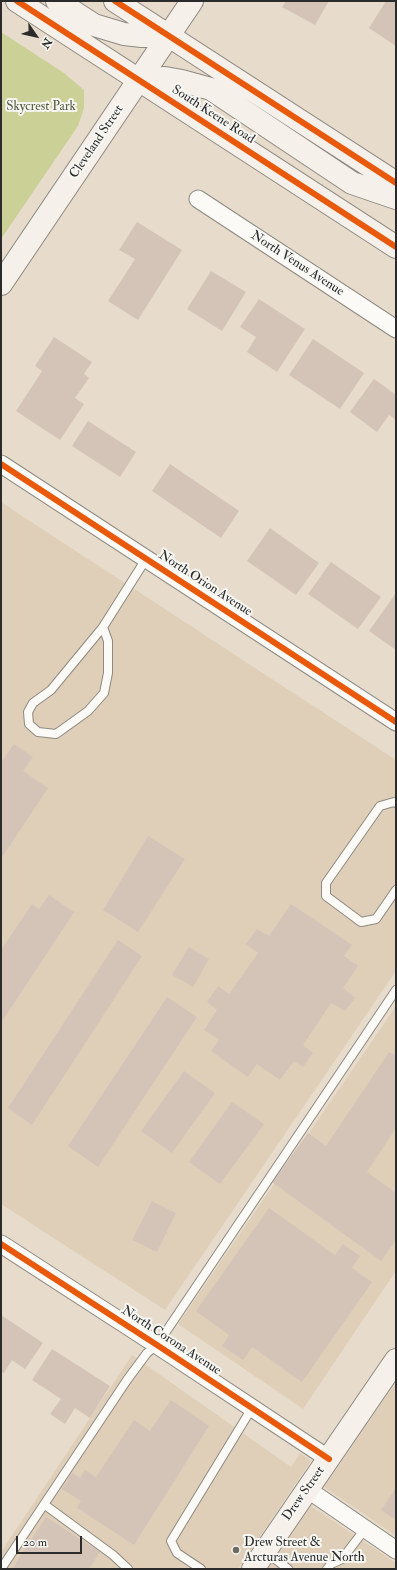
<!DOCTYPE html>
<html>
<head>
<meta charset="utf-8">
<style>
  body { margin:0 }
  #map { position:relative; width:397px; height:1570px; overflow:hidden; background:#e7dccb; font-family:"IM FELL Double Pica",serif }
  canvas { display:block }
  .frame { position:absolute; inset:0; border:2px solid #2b2b2b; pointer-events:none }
  .north { position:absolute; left:16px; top:16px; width:40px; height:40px; -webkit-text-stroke:3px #f6f6f2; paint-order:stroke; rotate:124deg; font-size:11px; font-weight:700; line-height:16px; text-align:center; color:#2b2b2b }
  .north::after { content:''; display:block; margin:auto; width:14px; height:18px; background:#2b2b2b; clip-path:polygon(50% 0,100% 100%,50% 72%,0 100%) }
  .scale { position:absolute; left:16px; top:1536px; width:66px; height:18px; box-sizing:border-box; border:2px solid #2b2b2b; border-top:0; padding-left:5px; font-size:12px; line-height:14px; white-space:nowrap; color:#2b2b2b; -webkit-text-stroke:3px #f6f6f2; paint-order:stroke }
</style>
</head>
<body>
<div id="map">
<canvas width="397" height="1570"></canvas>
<div class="frame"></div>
<div class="north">N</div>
<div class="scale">20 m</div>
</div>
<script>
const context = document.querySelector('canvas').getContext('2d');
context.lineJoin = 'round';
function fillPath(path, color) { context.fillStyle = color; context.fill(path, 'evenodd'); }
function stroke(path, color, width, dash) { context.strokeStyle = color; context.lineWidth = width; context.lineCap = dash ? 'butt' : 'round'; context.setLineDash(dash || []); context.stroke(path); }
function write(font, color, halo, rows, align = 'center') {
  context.font = font + ' "IM FELL Double Pica",serif'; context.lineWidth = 4; context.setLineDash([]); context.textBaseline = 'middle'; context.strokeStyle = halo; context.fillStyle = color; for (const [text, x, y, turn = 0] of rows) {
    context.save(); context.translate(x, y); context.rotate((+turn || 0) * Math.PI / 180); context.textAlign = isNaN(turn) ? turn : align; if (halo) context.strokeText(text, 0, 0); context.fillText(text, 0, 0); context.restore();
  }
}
fillPath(new Path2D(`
  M1 502 396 760V971L165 1310 1 1204Z
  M396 1006V1271L303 1409 178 1324Z
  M132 1355 291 1467 300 1453 311 1461 238 1569H1V1552Z
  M396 1382V1536L324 1487Z
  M311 1506 396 1563V1569H268Z`), '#dfcfb9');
fillPath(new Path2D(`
  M1 32 64 73 84 90V108L78 126 1 239Z`), '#cbd096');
fillPath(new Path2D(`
  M286 1H329L315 25 282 7Z
  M386 1 396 2V46L369 28Z
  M137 222 182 250 138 320 108 301 135 259 119 250Z
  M211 271 246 292 222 331 187 309Z
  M259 299 305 329 277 372 247 352 256 337 240 327Z
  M54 337 92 362 84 374 89 378 75 398 84 404 60 440 16 411 42 371 35 366Z
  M313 339 364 373 340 409 289 375Z
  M374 379 396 395V420L389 415 377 432 350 412Z
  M88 421 136 452 120 477 72 446Z
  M170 464 239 511 221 538 152 491Z
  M270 528 319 563 296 595 247 561Z
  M331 562 381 597 358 629 308 594Z
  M396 593V650L369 631Z
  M14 744 33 757 23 771 48 788 3 856 1 855V759L3 760Z
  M148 836 185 859 138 932 103 910Z
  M49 895 74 912 1 1023V950L32 904 39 909Z
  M291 904 352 945 344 956 358 966 343 988 355 998 345 1011 331 1003 303 1045 313 1053 303 1067 294 1061 280 1080 257 1064 248 1077 211 1051 219 1040 204 1030 217 1010 207 1002 218 986 229 994 258 953 246 944 257 929 269 936Z
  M118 940 142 956 32 1125 8 1108Z
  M189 947 209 959 193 987 172 975Z
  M167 997 197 1017 98 1167 68 1146Z
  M389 1052 396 1056V1128L367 1172 396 1193V1240L381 1261 272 1182 308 1133 326 1146Z
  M184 1071 215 1093 172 1153 141 1131Z
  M232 1102 264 1124 220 1184 189 1162Z
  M152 1201 176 1213 157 1252 132 1240Z
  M269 1208 335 1255 343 1244 360 1256 352 1268 372 1282 302 1382 252 1347 243 1360 222 1346 229 1335 196 1311Z
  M1 1315 43 1343 25 1369 12 1360 4 1373 1 1372Z
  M52 1349 110 1386 90 1418 75 1408 65 1424 50 1414 61 1399 32 1380Z
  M171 1400 209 1426 134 1545 77 1508 81 1501 62 1489 72 1473 80 1478 85 1470 96 1477 134 1420 150 1431Z
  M396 1488V1520L381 1510Z
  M46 1517 100 1552 89 1569H12Z`), '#d4c4b8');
const lane = new Path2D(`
  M103 627 108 641V673L104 693 88 711 56 734 38 732 29 724 28 712 33 703 51 690 103 627 146 559
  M396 803 394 802 380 806 326 883V896L361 922 376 919 396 890
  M45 1505 113 1555 128 1569
  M265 1551 288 1569
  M1 1569 127 1380 147 1353 157 1345 396 990
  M201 1569 177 1553 171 1541 252 1408
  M327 1569 331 1564 342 1559 365 1529`);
const street = new Path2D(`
  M198 199 396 329
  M1 464 396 722
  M1 1244 157 1345 329 1459
  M307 1489 396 1550`);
const secondary = new Path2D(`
  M17 1 396 247
  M57 1 94 25 124 34 142 36H169
  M115 1 396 183
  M139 80 165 78 182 81 211 89 352 183 396 198
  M1 284 192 1
  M253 1569 396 1360`);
stroke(lane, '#8e8981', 10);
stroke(street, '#8e8981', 19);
stroke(secondary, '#8e8981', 24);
stroke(lane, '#fbfaf7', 8);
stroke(street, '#fbfaf7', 17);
stroke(secondary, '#f5f0ea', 22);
stroke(new Path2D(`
  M17 1 396 247
  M115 1 396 183
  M1 464 396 722
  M1 1244 157 1345 329 1459`), '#e8590c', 6);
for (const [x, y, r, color] of [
  [236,1550,4,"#6d6963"]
]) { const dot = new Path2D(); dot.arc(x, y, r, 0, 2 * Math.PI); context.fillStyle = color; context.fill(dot); stroke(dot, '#f6f6f2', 1.5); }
write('13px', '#545a3e', '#f6f6f2', [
  ["Skycrest Park",41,107]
]);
write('13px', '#2b2b2b', '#f6f6f2', [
  ["South Keene Road",213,115,33],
  ["Cleveland Street",97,142,-56],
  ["North Venus Avenue",297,264,33],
  ["North Orion Avenue",205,584,33],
  ["North Corona Avenue",171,1341,33],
  ["Drew Street",304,1494,-55]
]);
write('13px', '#2b2b2b', '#f6f6f2', [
  ["Drew Street &",244,1543],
  ["Arcturas Avenue North",244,1558]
], 'left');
</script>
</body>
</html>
